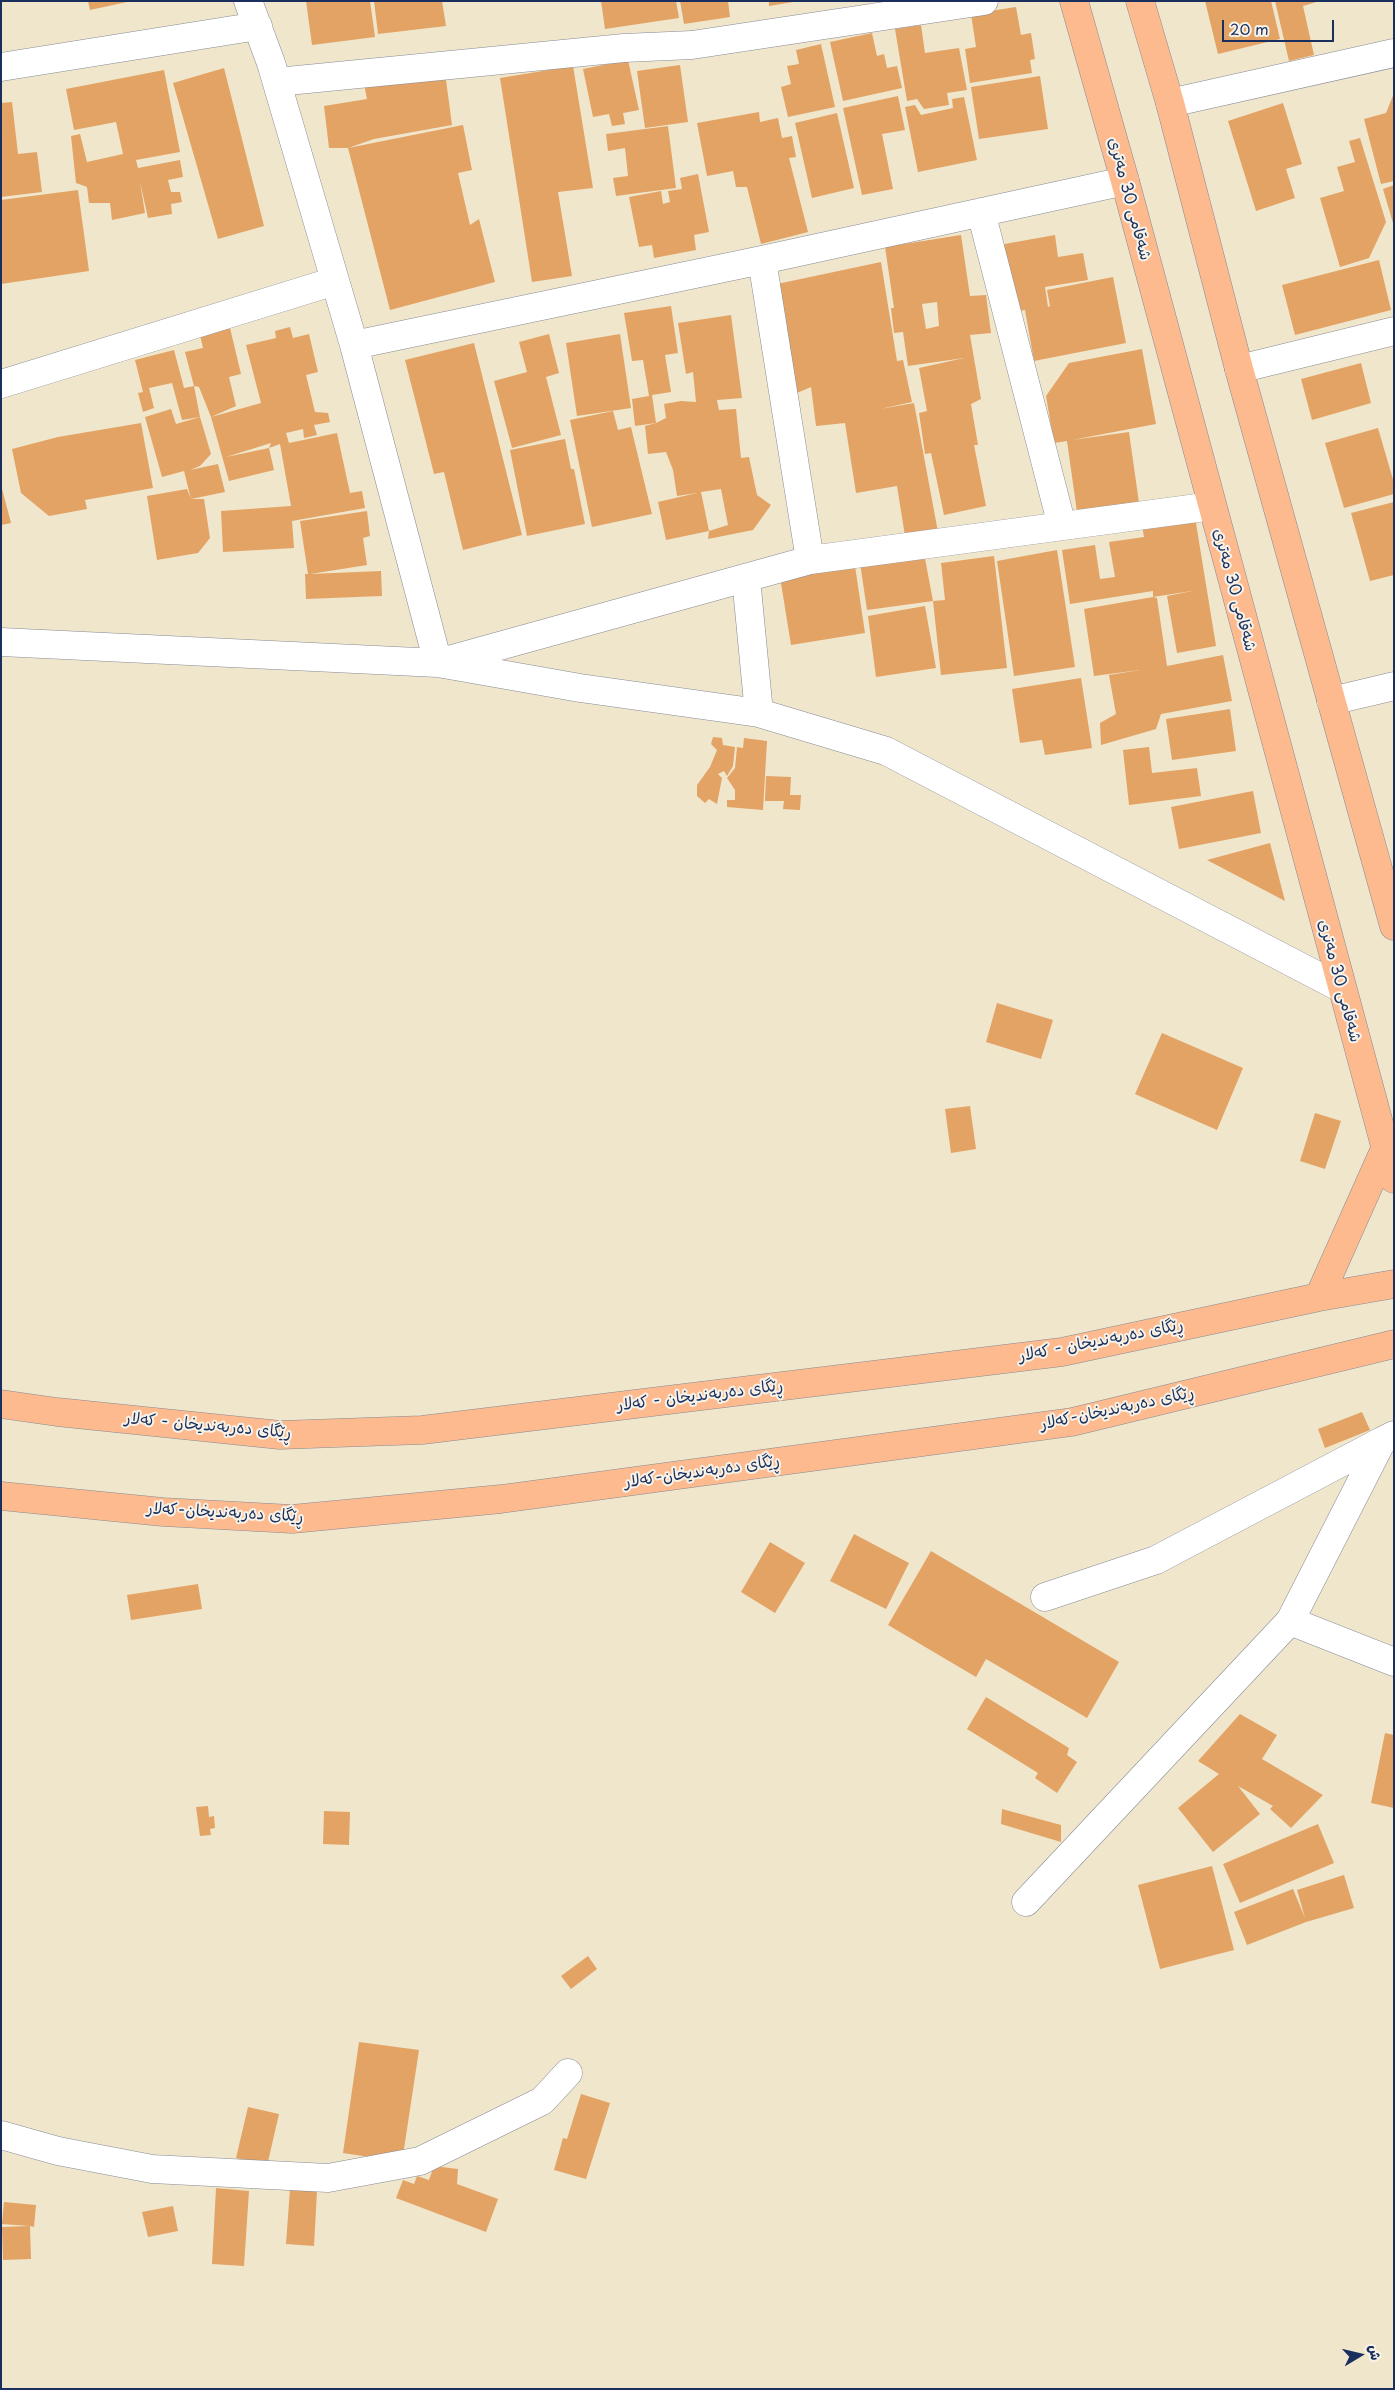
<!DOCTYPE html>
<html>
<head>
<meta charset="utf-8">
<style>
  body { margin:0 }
  #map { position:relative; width:1395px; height:2390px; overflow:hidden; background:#f0e6cc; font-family:"Playpen Sans","Playpen Sans Arabic",sans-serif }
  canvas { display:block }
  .frame { position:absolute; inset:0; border:2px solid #1b2f5e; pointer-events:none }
  .north { position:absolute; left:1335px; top:2330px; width:50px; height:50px; -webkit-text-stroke:4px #f7f3e8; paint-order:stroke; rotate:81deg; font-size:14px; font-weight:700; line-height:20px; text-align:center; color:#1b2f5e }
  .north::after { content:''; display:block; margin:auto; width:18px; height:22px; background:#1b2f5e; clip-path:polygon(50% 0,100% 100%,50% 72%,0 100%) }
  .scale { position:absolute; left:1222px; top:20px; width:112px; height:22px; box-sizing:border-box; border:2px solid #1b2f5e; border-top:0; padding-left:6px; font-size:15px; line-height:18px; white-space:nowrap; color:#1b2f5e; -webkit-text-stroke:4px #f7f3e8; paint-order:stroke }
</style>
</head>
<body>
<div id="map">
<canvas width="1395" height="2390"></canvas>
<div class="frame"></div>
<div class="north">ش</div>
<div class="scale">20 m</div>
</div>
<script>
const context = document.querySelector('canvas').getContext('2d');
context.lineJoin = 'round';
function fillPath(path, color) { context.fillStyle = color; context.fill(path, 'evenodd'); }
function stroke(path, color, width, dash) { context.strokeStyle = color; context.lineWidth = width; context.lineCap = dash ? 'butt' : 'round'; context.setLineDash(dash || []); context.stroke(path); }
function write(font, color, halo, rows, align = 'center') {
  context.font = font + ' "Playpen Sans","Playpen Sans Arabic",sans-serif'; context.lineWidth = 4; context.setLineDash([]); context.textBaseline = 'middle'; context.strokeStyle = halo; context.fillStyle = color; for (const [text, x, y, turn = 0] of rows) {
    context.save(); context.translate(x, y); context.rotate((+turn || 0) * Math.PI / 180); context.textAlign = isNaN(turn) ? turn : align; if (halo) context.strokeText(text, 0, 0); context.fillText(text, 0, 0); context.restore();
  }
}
fillPath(new Path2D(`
  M88 1H127V2L90 10Z
  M306 1H370L375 37 312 45Z
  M374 1H442L446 26 378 34Z
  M601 1H676L679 18 605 29Z
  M680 1H728L730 17 684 24Z
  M769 1H793V2L769 6Z
  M1205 1H1271L1280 39 1218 54Z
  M1275 1H1320L1303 6 1314 55 1289 61Z
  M1016 7 1021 35 1031 33 1035 59 1030 60 1032 73 970 83 965 49 976 47 971 14Z
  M921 25 925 53 959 48 967 90 947 93 949 105 924 109 917 99 907 101 895 29Z
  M872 33 877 56 884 54 887 68 897 66 902 88 843 101 830 42Z
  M821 44 835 107 788 117 781 87 791 84 787 66 799 64 796 50Z
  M628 60 639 110 623 113 625 124 612 126 609 114 593 117 583 69Z
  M680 65 688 122 645 128 637 71Z
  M573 66 593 188 558 192 572 276 532 282 500 78Z
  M224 68 264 226 218 239 173 83Z
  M164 70 180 152 136 160 138 168 180 160 183 177 168 180 171 192H180L182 202 171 204 172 214 148 218 140 182 145 213 112 220 110 203H89L87 187 76 183 71 136 80 134 87 162 123 154 116 122 74 130 66 89Z
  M1040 76 1048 129 979 139 971 87Z
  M446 80 452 125 374 139 348 148H329L324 106 367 99 364 84Z
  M1394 93V181L1381 184 1364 119 1386 113Z
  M898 96 905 130 882 134 893 189 862 195 843 108Z
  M964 97 977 160 918 172 905 107 915 105 921 115 953 108 952 99Z
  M12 102 18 154 37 152 42 192 1 197V103Z
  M1283 103 1302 164 1286 169 1295 198 1256 211 1228 121Z
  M759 112 760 122 778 118 782 138 792 136 796 157 789 158 808 232 761 244 747 187H736L733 171 707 176 697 123Z
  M837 113 854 188 812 198 795 123Z
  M463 125 472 170 458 173 470 225 479 219 495 282 390 310 348 148Z
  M668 126 676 188 616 196 613 178 628 176 625 148 608 151 606 134Z
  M1360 138 1386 222 1369 258 1340 267 1320 198 1344 191 1337 167 1355 162 1349 141Z
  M698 174 709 232 694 235 696 250 654 258 652 245 639 247 629 197 661 191 663 204 670 202 668 191 682 189 680 178Z
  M1394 185V223H1393L1383 189Z
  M78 190 89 271 1 284V200Z
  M961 235 970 296 986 295 991 333 970 335 981 399 971 404 978 445H974L986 506 944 515 931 453 925 454 919 413 927 411 919 368 964 358 908 366 903 332 894 333 891 308H894L885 247ZM937 302 939 326 926 329 922 304Z
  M1055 235 1058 257 1083 253 1088 280 1045 287 1048 307 1050 306 1047 290 1113 277 1126 343 1034 361 1025 310 1011 312 999 245Z
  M1379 260 1391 310 1295 335 1282 285Z
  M881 262 897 361 903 360 912 402 880 409 914 403 938 532 905 536 897 486 856 493 845 423 816 426 811 387 797 393 777 284Z
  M671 306 678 353 665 355 671 392 652 395 656 423 666 418 664 404 681 401 696 402 693 372 686 374 678 323 731 315 742 398 717 400 719 410 736 409 741 458 749 457 757 495 771 505 753 530 708 539 709 531 666 540 658 502 697 493 677 496 673 470 666 452 648 454 645 426 656 423 635 426 632 399 649 396 643 360 632 361 624 313ZM721 489 728 525 709 531 701 492Z
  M290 327 293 338 309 334 318 372 306 375 315 412 328 413 330 422 314 425 317 435 304 438 303 429 286 433 289 443 337 433 350 493 362 491 365 508 292 521 294 548 223 552 221 511 291 506 280 444 269 448 271 443 226 457 269 448 274 470 229 481 211 417 261 403 246 345 276 338 275 331Z
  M230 328 241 374 229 377 236 406 211 417 199 387 194 386 200 417 182 420 172 383 149 388 154 408 143 412 138 393 143 392 135 360 174 350 184 388 194 386 185 352 203 348 200 335Z
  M549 334 559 373 546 377 561 435 512 448 494 381 527 372 519 342Z
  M620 334 631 408 577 416 566 343Z
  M474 343 522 535 463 550 444 472 434 474 405 360Z
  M1142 349 1156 424 1072 440 1129 432 1139 503 1077 512 1067 441 1054 443 1046 396 1069 363Z
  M1361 363 1371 403 1312 420 1301 379Z
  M171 409 176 424 200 417 211 454 200 466 190 470 218 464 225 492 191 499H204L210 538 198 553 157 560 147 496 187 489 191 499 184 471 162 477 145 417Z
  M613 411 618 430 631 427 652 514 592 527 570 420Z
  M141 423 153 488 85 500 87 509 49 516 21 493 12 449 58 437Z
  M1378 428 1394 483V494L1344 508 1325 443Z
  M565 439 571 469H574L585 524 527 536 510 450Z
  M1 485 11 523 1 525Z
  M1394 502V575L1370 581 1351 513Z
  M367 511 370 536 363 538 367 565 310 574 381 571 382 596 306 599 305 574H308L300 521Z
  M1195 517 1216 646 1177 653 1167 596 1192 591 1153 597V591L1070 604 1062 550 1095 545 1100 579 1115 577 1109 542 1144 537 1142 526Z
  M1057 550 1075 667 1014 676 997 561Z
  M924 553 933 601 867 610 860 563Z
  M994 556 1007 668 941 675 933 601 945 600 941 563Z
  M855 566 865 633 791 645 780 577Z
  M1153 597 1157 598 1167 666 1223 655 1232 701 1161 714 1156 729 1101 745 1100 723 1116 714 1109 675 1140 670 1094 676 1084 609Z
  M925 606 936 668 876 677 868 616Z
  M1081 678 1092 748 1045 755 1042 740 1020 743 1012 689Z
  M1230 709 1236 751 1172 760 1166 719Z
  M713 737 722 738 723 745 735 747 733 766 727 776 724 771 718 774 722 778 717 804 709 799 705 803 697 796V785L710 767 717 750 711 744Z
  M744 738 767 741 763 810 727 807V800H735V790L727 778 735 768 737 747 743 748Z
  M1149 747 1152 773 1197 768 1201 796 1129 805 1123 750Z
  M766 776 791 777 790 795H801L800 810 783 809 784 801H765Z
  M1253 791 1261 833 1179 849 1171 807Z
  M1270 843 1285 901 1207 860Z
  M997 1003 1053 1020 1041 1059 986 1042Z
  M1162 1033 1243 1068 1217 1130 1135 1094Z
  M970 1106 976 1149 951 1153 945 1109Z
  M1315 1113 1341 1121 1325 1169 1300 1161Z
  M1362 1412 1370 1430 1325 1448 1318 1429Z
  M854 1534 909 1563 886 1609 830 1581Z
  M770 1542 805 1563 775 1613 741 1592Z
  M931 1551 1119 1662 1087 1718 986 1659 976 1677 888 1625Z
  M198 1584 202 1609 131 1620 127 1595Z
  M986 1697 1069 1748 1067 1755 1077 1762 1057 1793 1035 1778 1038 1773 967 1729Z
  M1240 1714 1277 1735 1262 1759 1323 1795 1291 1828 1270 1809 1273 1806 1238 1786 1260 1814 1213 1852 1178 1808 1219 1774 1198 1761Z
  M1385 1733 1394 1735V1808L1371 1803Z
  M208 1806 209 1817 214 1816 215 1828 210 1829 211 1835 200 1836 196 1807Z
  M1002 1809 1061 1825V1842L1001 1824Z
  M324 1811 350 1812 349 1845 323 1844Z
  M1318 1824 1334 1863 1240 1903 1223 1864Z
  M1212 1866 1234 1950 1160 1969 1138 1885Z
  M1344 1875 1354 1908 1306 1922 1247 1945 1234 1912 1293 1889 1305 1918 1297 1890Z
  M588 1956 597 1969 571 1989 561 1976Z
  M359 2042 419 2050 402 2162 343 2153Z
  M581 2094 610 2103 586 2179 554 2170 563 2138 567 2139Z
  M248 2107 279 2114 267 2166 236 2158Z
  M434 2166 458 2169 457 2184 498 2199 486 2232 396 2198 403 2180 414 2184 417 2176 429 2180Z
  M216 2188 249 2191 244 2266 212 2264Z
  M290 2189 317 2191 314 2246 286 2244Z
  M4 2202 36 2205 34 2227 30 2226 31 2259 3 2260 2 2227 30 2226 2 2224Z
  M173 2206 178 2231 148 2237 142 2212Z`), '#e2a365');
const minor = new Path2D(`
  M248 1 271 63 354 345 438 663 810 560 1212 506
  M1 67 258 26
  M277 82 624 48 692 45 984 1
  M1170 103 1394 53
  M981 212 1062 526
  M762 260 810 560
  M354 345 762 260 1125 181
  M1239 369 1394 331
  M1 384 335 281
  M746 578 759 713
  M1 642 438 663 580 688 759 713 886 751 1341 988
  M1331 701 1394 686
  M1045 1597 1156 1560 1382 1441
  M1290 1621 1394 1662
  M1026 1902 1290 1621 1382 1441 1394 1435
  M1 2135 58 2151 152 2169 328 2178 420 2161 542 2101 568 2073`);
const primary = new Path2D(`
  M1074 1 1125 181 1394 1179
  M1140 1 1170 103 1239 369 1394 926`);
const trunk = new Path2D(`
  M1319 1297 1385 1149
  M1 1404 57 1412 280 1435 422 1430 1062 1352 1319 1297 1394 1284
  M1 1496 163 1512 292 1519 501 1499 1072 1422 1394 1344`);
stroke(minor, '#868a95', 29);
stroke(primary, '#868a95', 29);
stroke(trunk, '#868a95', 29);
stroke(minor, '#fff', 28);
stroke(primary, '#fcba8e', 28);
stroke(trunk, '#fcba8e', 28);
write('16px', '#1b2f5e', '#f7f3e8', [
  ["شەقامی 30 مەتری",1129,199,75],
  ["شەقامی 30 مەتری",1234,590,75],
  ["شەقامی 30 مەتری",1339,981,75],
  ["ڕێگای دەربەندیخان - کەلار",1101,1341,-11],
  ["ڕێگای دەربەندیخان - کەلار",700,1396,-7],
  ["ڕێگای دەربەندیخان-کەلار",1117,1409,-12],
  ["ڕێگای دەربەندیخان - کەلار",208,1426,5],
  ["ڕێگای دەربەندیخان-کەلار",702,1472,-8],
  ["ڕێگای دەربەندیخان-کەلار",225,1513,3]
]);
</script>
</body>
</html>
